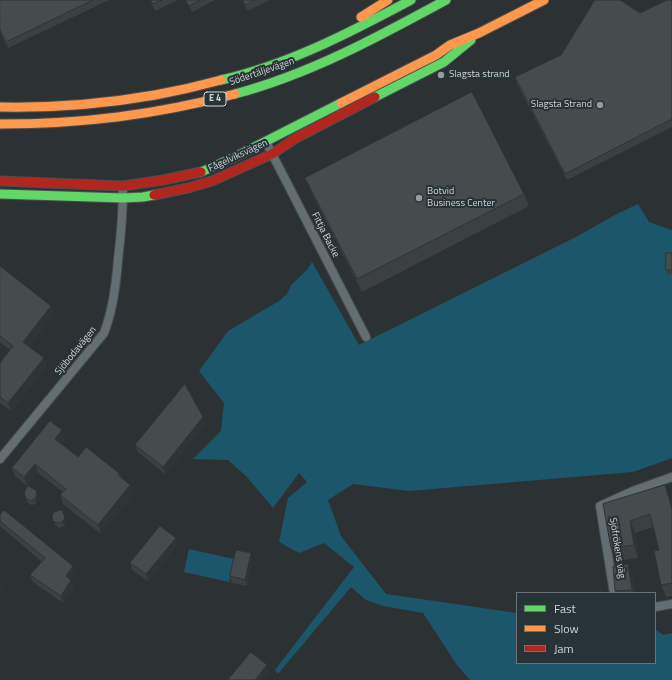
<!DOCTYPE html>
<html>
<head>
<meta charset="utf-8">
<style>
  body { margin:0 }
  #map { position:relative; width:672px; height:680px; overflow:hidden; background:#2c3234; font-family:"Titillium Web",sans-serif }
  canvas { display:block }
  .legend { position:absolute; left:516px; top:592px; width:140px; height:72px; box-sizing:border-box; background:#283337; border:1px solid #6a7377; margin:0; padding:5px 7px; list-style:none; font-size:12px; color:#ced4d7 }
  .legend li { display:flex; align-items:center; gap:8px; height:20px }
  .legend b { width:20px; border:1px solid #6a7377 }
</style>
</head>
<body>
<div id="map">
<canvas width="672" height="680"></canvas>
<ul class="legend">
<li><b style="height:5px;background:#63d668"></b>Fast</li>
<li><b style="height:5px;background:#ff974d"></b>Slow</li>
<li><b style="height:5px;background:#b3261e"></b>Jam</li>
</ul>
</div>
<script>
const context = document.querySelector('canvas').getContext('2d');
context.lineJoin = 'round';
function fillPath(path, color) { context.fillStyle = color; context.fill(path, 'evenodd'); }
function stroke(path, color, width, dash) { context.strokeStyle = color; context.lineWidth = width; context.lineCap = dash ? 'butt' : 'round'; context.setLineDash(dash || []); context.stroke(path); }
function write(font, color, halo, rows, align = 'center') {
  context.font = font + ' "Titillium Web",sans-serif'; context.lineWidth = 4; context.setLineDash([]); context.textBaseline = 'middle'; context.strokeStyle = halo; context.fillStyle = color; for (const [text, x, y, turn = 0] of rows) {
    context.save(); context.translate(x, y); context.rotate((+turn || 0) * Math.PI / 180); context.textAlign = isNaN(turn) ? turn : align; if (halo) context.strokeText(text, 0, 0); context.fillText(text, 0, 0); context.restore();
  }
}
fillPath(new Path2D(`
  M638 204 649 222 672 230V458L633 472 409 491 353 484 328 500 341 536 386 594 517 613V663H655V629L663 635 672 633V680H471L469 679 457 665 423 613 383 606 366 600 351 587 278 674 275 670 354 567 324 543 299 553 279 542 288 498 307 482 299 473 273 508 247 477 228 460 193 459 221 431 224 403 199 371 228 331 279 301 287 294 291 285 307 270 312 262 359 345 576 237 615 215Z
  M189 549 234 559 229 582 184 572Z`), '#1c566a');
const street = new Path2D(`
  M266 142 366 337
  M0 459 104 333C113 310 116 286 118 260 121 235 123 211 123 186
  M614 593 600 506 633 491 672 477
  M655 607 672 604`);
const fast = new Path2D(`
  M221 80C288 65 351 32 411 0
  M235 94C310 74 378 37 446 0
  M375 97 444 62 471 40
  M201 172 235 157 341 103
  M0 194 123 198 143 197 154 195`);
const slow = new Path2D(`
  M361 17 388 0
  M341 103 436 55 450 45 479 33 544 0
  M0 107C52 108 104 104 155 95 177 91 199 86 221 80
  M0 124C83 124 154 115 235 94`);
const jam = new Path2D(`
  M0 181 123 186 163 180 201 172
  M154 195 188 188 212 181 272 154 296 138 375 97`);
stroke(street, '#4a4e51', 10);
stroke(fast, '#4a4e51', 11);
stroke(slow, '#4a4e51', 11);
stroke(jam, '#4a4e51', 11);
stroke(street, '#636e73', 8);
stroke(fast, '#63d668', 9);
stroke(slow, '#ff974d', 9);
stroke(jam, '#b3261e', 9);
fillPath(new Path2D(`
  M0 0H109L8 48 0 32Z
  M150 0H178L155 11Z
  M185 0H215L192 12Z
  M242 0H270L247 11Z
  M672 0V127L567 180 517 84 515 77 561 55 640 13Z
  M305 178 524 194 529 206 362 292 310 190Z
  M672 253V274L668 275 666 270Z
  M0 266 51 306 54 315 29 346 47 366 11 411 0 403V363L10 350 0 342Z
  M203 417 205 424 165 474 138 452 135 445Z
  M65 439 61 444 78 457 119 473 121 477 130 485 133 494 101 534 63 504 60 495 63 492 38 473 27 486 15 476 12 468Z
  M665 485 672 505V596L666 597 661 585 659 550 653 527 635 533 638 558 616 561 611 548 603 504Z
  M26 498 39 499 36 504 31 505 27 502Z
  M62 510 66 522 64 526 59 528 55 525 52 516Z
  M0 515 76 574 71 580 74 588 63 603 33 582 30 575 42 562 0 526Z
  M178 545 148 581 132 570 130 563Z
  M253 560 247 586 232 583 230 576Z
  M633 577 635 593H616L615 591Z`), '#3c4042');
fillPath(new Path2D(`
  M51 306 54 315 26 350 23 342Z
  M44 358 47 366 11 411 8 403Z
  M203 417 205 424 165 474 163 467Z
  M62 430 65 439 58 447 55 439Z
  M35 464 38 473 27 486 24 477Z
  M130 485 133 494 101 534 98 525Z
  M665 485 672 505V509Z
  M36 490 39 499 36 504 35 499Z
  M62 510 66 522 64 526 62 522Z
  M630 521 635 533 638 558 634 545Z
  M176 538 178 545 148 581 146 574Z
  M251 553 253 560 247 586 245 580Z
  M628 564 633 577 635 593H634L632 590Z
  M73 566 76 574 68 584 66 576Z
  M0 578 3 586 0 589Z
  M71 580 74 588 63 603 61 596Z
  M267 665 269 672 262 680H255Z`), '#313436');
const building = new Path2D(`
  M0 0H93L6 42 0 30Z
  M151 0H162L153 4Z
  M186 0H200L189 6Z
  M243 0H255L245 5Z
  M595 0H620L640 13 667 0H672V119L565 174 515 77 561 55Z
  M472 92 524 194 357 279 305 178Z
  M666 253H672V270H666Z
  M0 266 51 306 23 342 44 358 8 403 0 397V363L13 346 0 336Z
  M185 384 203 417 163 467 135 445Z
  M50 421 62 430 55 439 78 457 86 447 119 473 118 475 130 485 98 525 60 495 66 489 35 464 24 477 12 468Z
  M665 485 672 509V583L661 585 654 551 659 550 650 514 630 521 634 545 611 548 603 504Z
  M28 486 36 490 37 495 35 499 30 501 26 498 24 493Z
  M4 510 73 566 66 576 71 580 61 596 30 575 45 558 0 521V515Z
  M62 510 65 518 62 522 57 523 53 521 52 516 54 512Z
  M160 526 176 538 146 574 130 563Z
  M236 550 251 553 245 580 230 576Z
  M628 564 632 590 615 591 613 567Z
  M251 652 267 665 255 680H228Z`);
fillPath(building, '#464b4d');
stroke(building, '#313436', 1);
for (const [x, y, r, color] of [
  [441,75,4,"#959b9e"],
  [600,105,4,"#959b9e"],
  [419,198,4,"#959b9e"]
]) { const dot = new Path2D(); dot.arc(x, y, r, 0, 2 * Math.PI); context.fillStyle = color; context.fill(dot); stroke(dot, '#283337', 1.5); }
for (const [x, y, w] of [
  [215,99,22]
]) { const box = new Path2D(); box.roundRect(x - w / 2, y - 7, w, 14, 3); context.fillStyle = '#283337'; context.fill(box); stroke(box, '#ced4d7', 1); }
write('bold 9px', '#ced4d7', null, [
  ["E 4",215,99]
]);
write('10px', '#ced4d7', '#283337', [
  ["Södertäljevägen",262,72,-19],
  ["Fågelviksvägen",238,156,-25],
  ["Fittja Backe",325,235,63],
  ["Sjöbodavägen",76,351,-51],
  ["Sjöfrökens väg",617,548,81]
]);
write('10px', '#ced4d7', '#283337', [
  ["Slagsta strand",449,75],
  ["Slagsta Strand",592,105,"right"],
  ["Botvid",427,192],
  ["Business Center",427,204]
], 'left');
</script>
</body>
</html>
